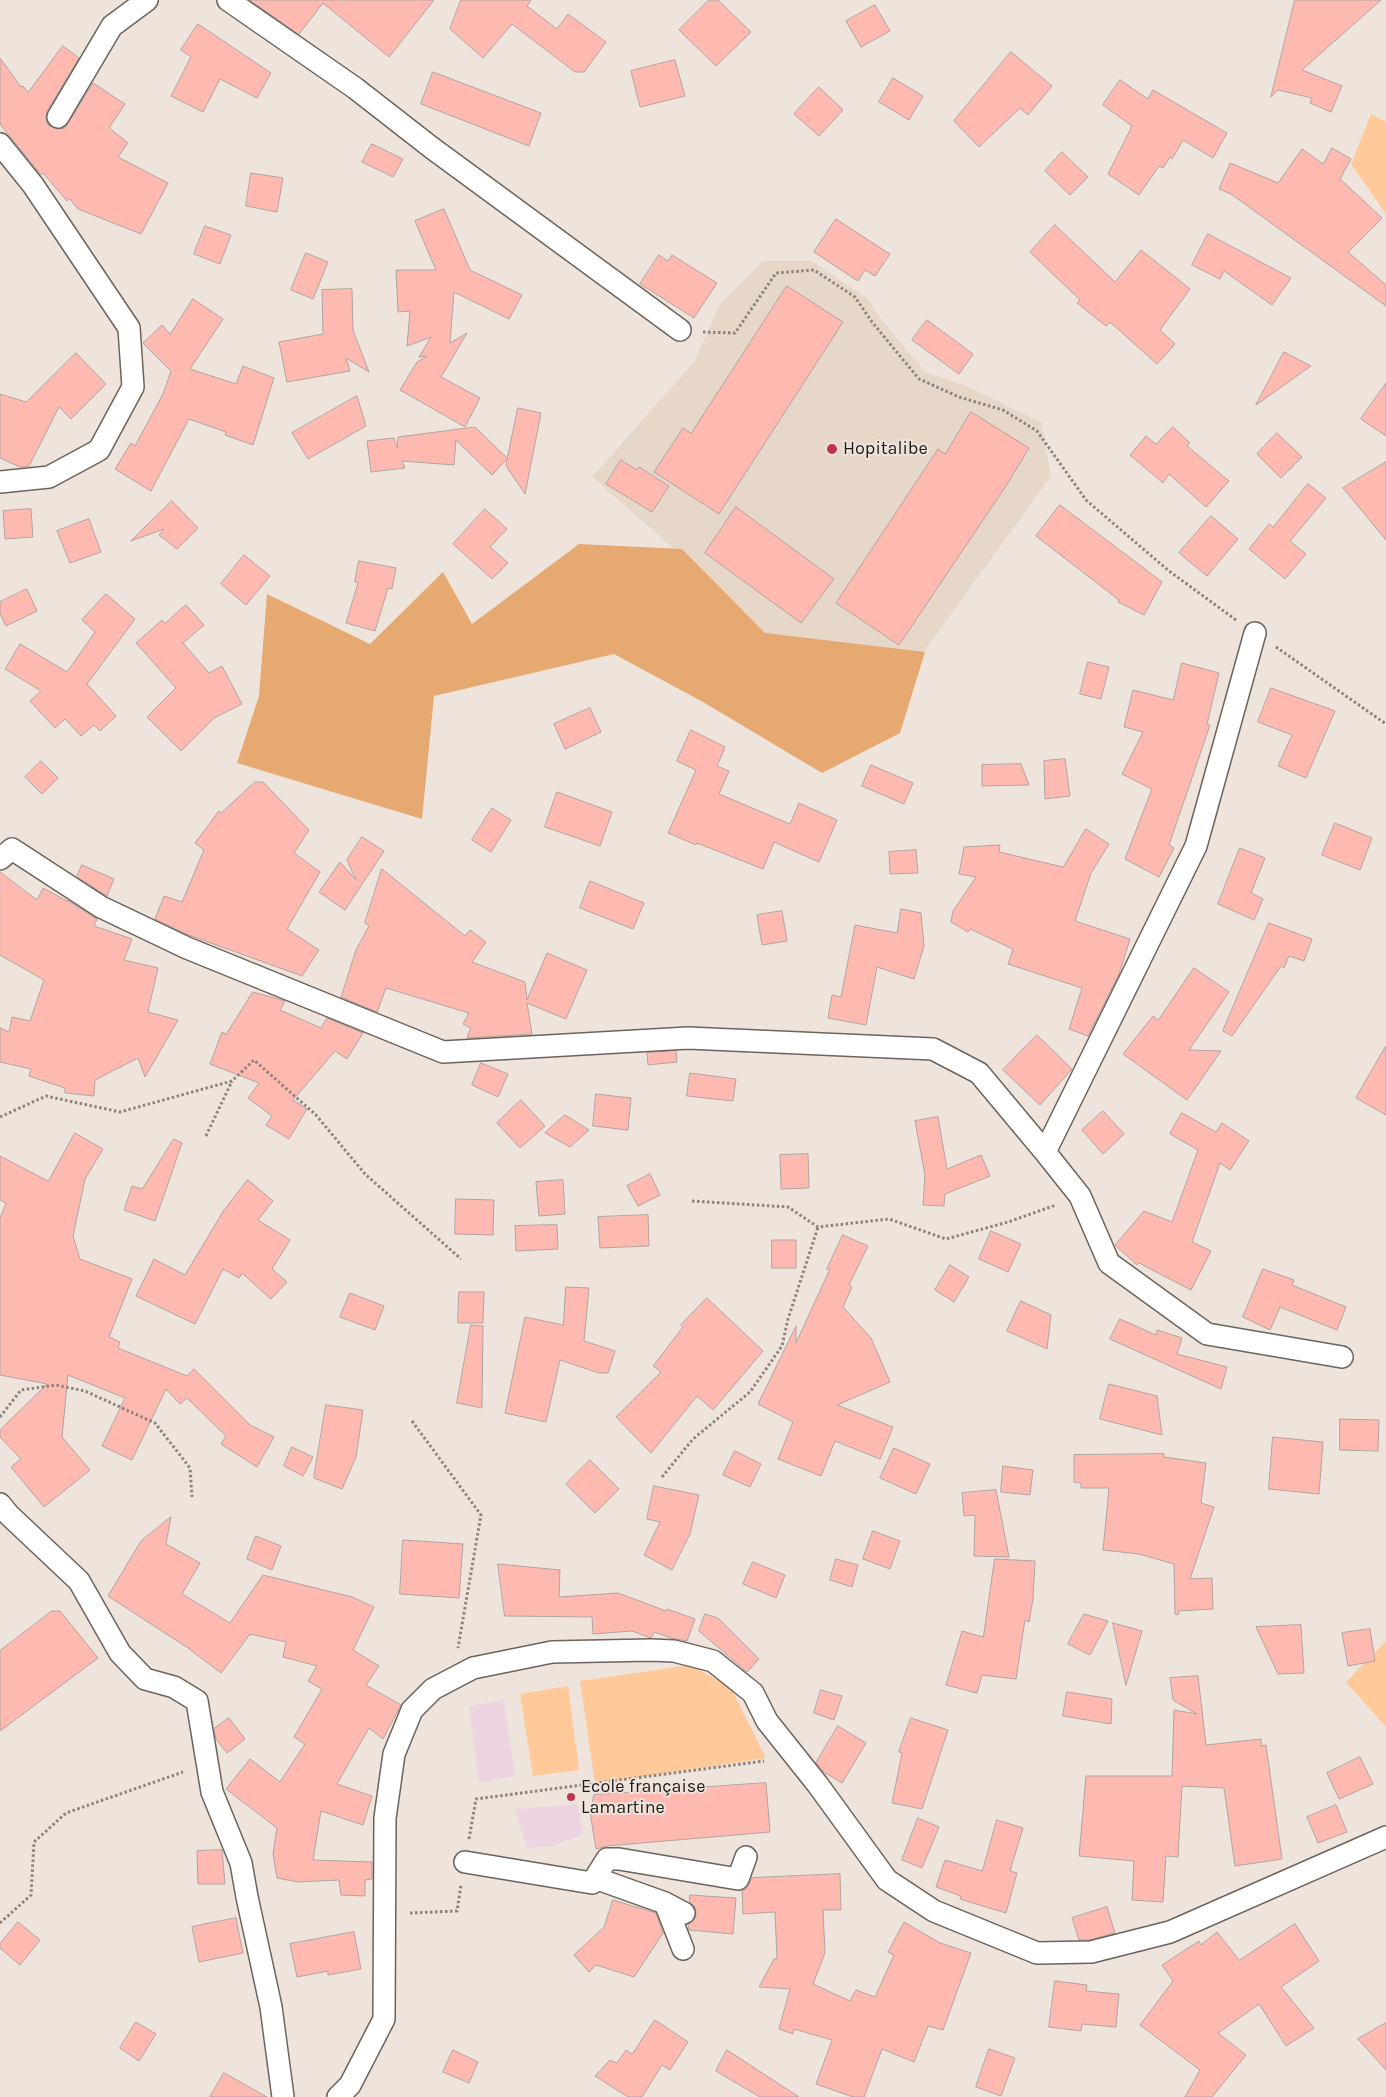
<!DOCTYPE html>
<html>
<head>
<meta charset="utf-8">
<style>
  body { margin:0 }
  canvas { display:block; background:#eee4dc }
</style>
</head>
<body>
<canvas width="1386" height="2097"></canvas>
<script>
const context = document.querySelector('canvas').getContext('2d');
context.lineJoin = 'round';
function fillPath(path, color) { context.fillStyle = color; context.fill(path, 'evenodd'); }
function stroke(path, color, width, dash) { context.strokeStyle = color; context.lineWidth = width; context.lineCap = dash ? 'butt' : 'round'; context.setLineDash(dash || []); context.stroke(path); }
function write(font, color, halo, rows, align = 'center') {
  context.font = font + ' Karla,sans-serif'; context.lineWidth = 4; context.setLineDash([]); context.textBaseline = 'middle'; context.strokeStyle = halo; context.fillStyle = color; for (const [text, x, y, turn = 0] of rows) {
    context.save(); context.translate(x, y); context.rotate((+turn || 0) * Math.PI / 180); context.textAlign = isNaN(turn) ? turn : align; if (halo) context.strokeText(text, 0, 0); context.fillText(text, 0, 0); context.restore();
  }
}
fillPath(new Path2D(`
  M763 261H812L868 299 878 315 925 372 966 386 1041 422 1051 476 907 675 784 653 686 559 592 477 695 361 719 305Z`), '#e7d7c9');
fillPath(new Path2D(`
  M504 1700 515 1776 479 1783 469 1706Z
  M578 1804 583 1834 553 1846 527 1848 514 1809Z`), '#ecd5e1');
fillPath(new Path2D(`
  M1371 114 1386 122V214L1351 164Z
  M1386 1641V1727L1346 1682Z
  M691 1665 731 1688 766 1758 595 1784 580 1681Z
  M568 1686 579 1770 533 1776 520 1694Z`), '#ffc99a');
fillPath(new Path2D(`
  M579 544 682 549 765 633 925 652 900 733 822 773 703 702 614 654 434 696 422 819 237 763 259 696 267 594 370 644 443 572 472 624Z`), '#e6a971');
const building = new Path2D(`
  M250 0H434L389 57 323 3 299 34Z
  M461 0H531L527 6 557 29 568 14 606 42 584 72H575L512 24 483 58 450 29Z
  M709 0H718L751 32 716 66 679 30Z
  M1295 0H1381L1302 70 1342 86 1331 112 1310 103 1312 98 1278 90 1271 97Z
  M875 5 890 31 861 47 846 21Z
  M198 24 271 73 257 98 220 79 203 112 171 96 191 57 181 50Z
  M63 46 79 58 47 111 46 117 47 124 57 129 65 128 93 83 125 104 109 128 128 143 118 157 168 183 141 234 78 209 70 199 67 201 43 173 41 175 0 124V58L21 87 23 86 28 92Z
  M1011 52 1052 86 1028 115 1020 108 979 147 954 121Z
  M675 60 685 96 640 107 631 71Z
  M433 72 541 113 529 146 421 104Z
  M893 78 923 96 909 120 879 102Z
  M1120 80 1148 99 1153 90 1227 133 1213 158 1183 140 1172 159 1170 157 1163 168 1159 166 1139 195 1108 174 1132 126 1103 105Z
  M819 87 843 110 819 136 794 114Z
  M372 144 403 159 393 177 362 162Z
  M1332 148 1351 159 1340 179 1382 218 1348 252 1386 285V306L1231 194 1219 189 1230 163 1278 183 1302 149 1323 164Z
  M1062 152 1088 177 1070 195 1045 171Z
  M251 173 283 178 277 212 246 206Z
  M444 209 470 270 522 295 509 319 454 292 450 343 467 333 441 377 480 398 465 427 400 390 417 362 427 356 419 357 431 337 407 346 410 311 398 312 396 270H436L415 221Z
  M836 219 890 254 875 276 865 270 858 281 814 252Z
  M1055 225 1115 282 1141 250 1190 289 1160 330 1175 344 1157 364 1110 322 1106 326 1077 303 1080 300 1030 252Z
  M205 226 231 235 220 264 194 254Z
  M1208 234 1291 278 1272 305 1224 271 1220 279 1192 265Z
  M306 253 328 262 313 299 291 290Z
  M659 255 668 261 672 255 717 283 694 318 640 284Z
  M787 286 843 322 719 514 654 472 683 428 691 433Z
  M352 289 353 330 369 372 346 358 350 371 287 382 279 342 323 334 322 290Z
  M193 299 223 319 190 369 236 384 243 366 274 378 253 445 225 435 226 432 189 419 151 491 115 469 131 443 135 446 163 394 171 371 143 343 162 325 170 334Z
  M927 320 973 354 959 374 912 340Z
  M1284 352 1311 366 1256 405Z
  M76 353 106 384 71 419 59 407 29 466 20 467 0 458V394L26 402Z
  M1386 383V436L1361 419Z
  M357 396 366 426 308 459 292 433Z
  M518 408 541 413 525 494 506 466 507 459 492 475 456 440 454 465 402 461 405 468 371 472 367 441 394 438 397 448 398 437 475 427 507 458Z
  M971 412 1029 448 1006 486 899 645 836 603 938 449 945 454Z
  M1173 427 1190 443 1187 446 1229 481 1206 507 1169 474 1163 483 1130 455 1146 436 1156 444Z
  M1277 433 1302 457 1281 478 1257 454Z
  M621 460 637 470 639 467 669 486 652 512 606 484Z
  M1386 462V540L1343 488Z
  M1308 484 1326 498 1290 541 1306 554 1285 579 1249 549 1269 524 1273 527Z
  M172 501 198 528 177 549 159 535 164 529 131 541Z
  M1060 505 1162 582 1144 615 1118 602 1119 600 1036 536Z
  M736 507 834 579 801 623 705 553Z
  M31 509 33 537 5 539 3 511Z
  M485 509 507 529 490 547 508 563 492 579 453 544Z
  M1211 516 1238 539 1207 576 1179 553Z
  M89 519 101 552 70 563 57 531Z
  M244 555 270 576 246 605 221 584Z
  M359 561 396 568 392 589 388 588 375 631 346 623 358 583 355 582Z
  M27 589 37 611 6 626 0 614V602Z
  M106 594 135 619 87 684 116 716 100 731 94 725 81 736 65 719 55 728 30 701 41 691 5 669 20 644 67 672 95 632 82 620Z
  M186 605 204 625 183 643 209 673 222 666 242 704 214 718 181 751 147 717 176 688 136 643 162 620 165 623Z
  M1088 662 1109 667 1101 699 1080 694Z
  M1182 663 1219 673 1207 724 1210 725 1169 845 1174 848 1159 877 1125 859 1152 789 1122 774 1143 732 1124 727 1133 690 1173 700Z
  M1271 688 1335 711 1306 778 1278 766 1292 735 1258 722Z
  M590 708 601 732 565 749 554 724Z
  M691 730 725 747 717 766 729 771 719 794 790 824 799 803 837 820 819 862 774 842 763 869 697 843 696 845 668 833 696 770 677 761Z
  M1065 759 1070 796 1045 799 1044 761Z
  M41 761 58 778 42 794 25 777Z
  M1021 764 1029 785 982 786V765Z
  M871 765 913 783 904 804 862 786Z
  M255 782H263L309 830 294 853 320 872 287 929 319 950 302 976 186 934 155 919 164 896 182 902 204 850 195 843 219 811 221 813Z
  M557 792 612 812 600 846 545 827Z
  M492 808 511 820 491 852 472 840Z
  M1335 823 1372 838 1360 870 1322 855Z
  M1086 829 1109 844 1091 873 1075 921 1130 939 1119 974 1088 1036 1069 1029 1082 988 1008 964 1013 949 970 929 968 932 951 922 953 911 976 877 959 874 964 847 1000 845 999 852 1063 867Z
  M362 837 384 851 345 910 319 892 340 862 356 880 347 860Z
  M1240 848 1265 858 1251 893 1263 899 1254 920 1218 904Z
  M916 850 918 873 890 874 889 852Z
  M82 865 114 879 107 896 77 877Z
  M382 869 465 936 470 930 486 942 472 962 525 982 527 1000 547 953 587 970 566 1019 527 1003 532 1034 467 1038 471 1028 463 1024 469 1013 386 988 377 1012 341 997 356 950 369 926 365 923Z
  M0 872 37 900 43 888 67 901V900L97 919 94 926 132 939 124 960 158 968 148 1012 178 1020 145 1077 138 1058 95 1080 94 1096 65 1093V1088L29 1076 31 1069 0 1062V1028L9 1032 12 1017 30 1021 44 980 0 955Z
  M590 881 644 903 633 929 580 908Z
  M901 909 921 913 924 946 914 979 877 967 866 1025 828 1018 832 995 841 997 855 925 897 933Z
  M782 911 787 941 762 945 757 915Z
  M1269 923 1312 939 1304 961 1289 956 1284 968 1281 966 1232 1036 1223 1031Z
  M1194 968 1229 992 1189 1050 1221 1051 1187 1100 1123 1054 1153 1016 1158 1020Z
  M253 992 285 1001 280 1010 321 1028 327 1018 363 1033 347 1059 335 1051 293 1100 307 1109 289 1139 266 1125 272 1116 248 1098 259 1083 210 1064 222 1032 226 1034Z
  M1037 1035 1072 1069 1040 1105 1003 1070Z
  M1386 1046V1115L1356 1098Z
  M676 1051 677 1062 648 1065 647 1053Z
  M481 1063 508 1074 498 1097 472 1085Z
  M690 1073 736 1079 733 1101 687 1096Z
  M596 1094 631 1098 628 1130 593 1126Z
  M521 1100 545 1126 520 1148 497 1123Z
  M1103 1111 1124 1134 1103 1154 1082 1130Z
  M1182 1113 1216 1132 1222 1123 1249 1141 1230 1170 1220 1163 1192 1242 1211 1251 1191 1290 1139 1263 1137 1265 1115 1245 1144 1211 1172 1222 1198 1150 1170 1134Z
  M565 1115 589 1130 570 1147 545 1133Z
  M938 1117 947 1169 981 1155 990 1176 945 1194 944 1206 923 1205 925 1175 915 1121Z
  M75 1133 103 1149 85 1179 73 1236 80 1259 132 1279 109 1337 120 1342 118 1348 187 1376 194 1369 250 1425 274 1437 257 1467 221 1444 226 1436 187 1398 180 1404 166 1389 132 1460 102 1446 125 1398 68 1375 62 1437 90 1470 44 1507 11 1467 21 1459 0 1437V1430L47 1384 0 1375V1218L6 1203 0 1200V1156L48 1181Z
  M174 1139 182 1143 155 1221 124 1210 132 1186 142 1189Z
  M808 1154 809 1188 781 1189 780 1155Z
  M650 1174 660 1195 638 1206 627 1186Z
  M248 1180 273 1201 258 1220 290 1240 272 1269 287 1282 271 1299 242 1273 239 1278 223 1269 195 1324 136 1296 154 1259 185 1275 224 1210Z
  M563 1180 565 1214 539 1216 536 1182Z
  M456 1199 494 1200 493 1235 455 1234Z
  M648 1215 649 1246 600 1248 598 1217Z
  M557 1225 558 1249 516 1251 515 1226Z
  M991 1231 1021 1244 1008 1272 979 1259Z
  M843 1235 868 1246 849 1285 852 1287 843 1307 871 1338 890 1382 837 1405 893 1427 880 1459 835 1441 821 1476 778 1459 793 1422 758 1404 796 1326V1343L830 1269H827Z
  M772 1240H796V1268H772Z
  M950 1265 969 1277 954 1302 935 1290Z
  M1263 1269 1294 1280 1292 1285 1346 1307 1337 1330 1280 1307 1270 1330 1243 1317Z
  M566 1287 589 1288 584 1341 615 1351 608 1373H599L560 1360 546 1422 505 1413 525 1317 563 1325Z
  M459 1292H484L483 1323H458Z
  M350 1293 384 1306 375 1330 340 1317Z
  M707 1298 763 1351 713 1410 697 1396 651 1453 616 1417 661 1372 653 1366 683 1327 681 1325Z
  M1021 1301 1051 1315 1047 1349 1007 1331Z
  M1120 1319 1156 1335 1157 1330 1182 1338 1177 1354 1227 1367 1221 1389 1110 1339Z
  M471 1325 483 1326 482 1408 457 1403Z
  M1109 1384 1157 1396 1162 1435 1100 1419Z
  M326 1405 363 1410 356 1457 342 1489 314 1478Z
  M1340 1419 1379 1420 1378 1451 1340 1450Z
  M1273 1437 1323 1442 1319 1494 1269 1489Z
  M292 1447 313 1457 303 1476 284 1466Z
  M894 1448 930 1464 916 1494 880 1478Z
  M735 1451 761 1464 750 1487 723 1475Z
  M1164 1454V1457L1206 1463 1201 1503 1214 1507 1190 1579 1212 1578 1213 1609 1179 1611 1178 1615 1175 1614 1174 1564 1139 1554 1103 1550 1109 1488H1081V1483L1074 1482V1455Z
  M590 1460 619 1489 595 1513 566 1484Z
  M1003 1466 1033 1470 1030 1495 1001 1492Z
  M654 1486 699 1495 690 1534 672 1570 644 1555 660 1522 647 1519Z
  M996 1490 1009 1557 974 1556 975 1515 964 1516 962 1493Z
  M171 1517 166 1544 200 1563 182 1594 230 1623 263 1575 352 1597 374 1607 353 1650 379 1666 366 1685 401 1705 383 1739 369 1728 337 1784 372 1796 363 1825 321 1811 313 1860 372 1862V1879L365 1880V1896L341 1895 339 1880 298 1882 277 1878 273 1854 277 1828 226 1789 250 1759 280 1782 305 1744 294 1737 322 1689 308 1681 317 1666 283 1657 286 1642 250 1634 221 1673 188 1648 108 1596 141 1541Z
  M873 1531 900 1541 890 1569 863 1559Z
  M256 1536 281 1546 272 1570 247 1559Z
  M403 1540 463 1544 459 1598 400 1594Z
  M836 1559 858 1565 852 1587 830 1580Z
  M995 1559 1035 1561 1033 1599 1029 1622 1025 1620 1016 1679 982 1675 977 1693 946 1685 962 1631 983 1637Z
  M753 1562 785 1575 776 1598 743 1584Z
  M498 1564 560 1570 559 1597 618 1593 666 1611 667 1609 695 1619 687 1641 671 1638 654 1632 651 1638 632 1631 593 1634 592 1617 505 1616Z
  M52 1611H60L98 1658 0 1731V1651Z
  M705 1614 718 1618 759 1659 747 1672 699 1631Z
  M1084 1614 1108 1621 1090 1655 1068 1644Z
  M1113 1623 1142 1631 1126 1685Z
  M1301 1625 1304 1673 1278 1674 1256 1627Z
  M1370 1629 1375 1661 1348 1666 1342 1633Z
  M1198 1676 1206 1745 1261 1739V1746L1266 1745 1282 1859 1235 1866 1224 1788 1182 1786 1178 1857 1166 1856 1163 1902 1132 1900 1134 1861 1079 1856 1086 1776H1172L1174 1710 1197 1714 1173 1700 1170 1678Z
  M821 1690 842 1696 834 1720 814 1713Z
  M1067 1692 1112 1699 1111 1724 1063 1716Z
  M229 1718 245 1739 227 1753 216 1739 214 1729Z
  M911 1718 948 1730 922 1809 892 1803 902 1753 899 1752Z
  M838 1726 866 1743 842 1783 824 1772 816 1763Z
  M1360 1757 1373 1784 1339 1799 1327 1773Z
  M766 1783 770 1832 607 1846 596 1849 590 1812 594 1795Z
  M1336 1805 1347 1832 1318 1843 1307 1817Z
  M918 1818 939 1827 922 1868 902 1860Z
  M997 1820 1023 1828 1010 1871 1017 1873 1006 1913 960 1899 961 1896 936 1887 945 1860 982 1871Z
  M222 1850 225 1884H198L197 1851Z
  M840 1874 841 1910H823L825 1953 813 1984 850 2001 856 1990 875 1997 894 1955 888 1952 904 1922 940 1943 971 1953 943 2030 928 2026 914 2062 882 2049 864 2097H853L816 2084 832 2040 794 2029 793 2034 779 2029 790 1989 759 1987 774 1959H777L775 1912 743 1914 742 1891 747 1888 752 1878Z
  M690 1895 736 1898 733 1934 689 1930 688 1924 695 1919 696 1913 695 1907 690 1902Z
  M613 1900 656 1913 663 1933 634 1977 596 1965 589 1972 574 1955 604 1927Z
  M1107 1907 1115 1933 1089 1940H1079L1072 1918Z
  M236 1918 243 1953 199 1962 192 1927Z
  M18 1922 40 1940 20 1965 0 1948V1944Z
  M1295 1924 1319 1961 1281 1987 1314 2028 1286 2046 1259 2004 1218 2033 1246 2055 1212 2097H1185L1200 2070 1140 2025 1173 1981 1162 1965 1199 1941 1201 1945 1217 1932 1239 1960Z
  M354 1932 361 1969 328 1975V1971L297 1977 290 1944Z
  M1055 1981 1087 1985 1086 1991 1119 1994 1116 2027 1082 2024 1081 2031 1049 2027Z
  M655 2020 688 2042 670 2070 662 2065 642 2097H628L595 2076 610 2060 617 2063 626 2050 632 2054Z
  M136 2022 156 2034 139 2061 120 2048Z
  M1386 2023V2070L1358 2039Z
  M989 2049 1015 2058 1001 2096 976 2087Z
  M453 2050 478 2062 469 2083 443 2072Z
  M727 2050 799 2097H760L716 2071Z
  M224 2073 267 2097H210Z`);
fillPath(building, '#feb9b0');
stroke(building, '#b1a4a2', 1);
const street = new Path2D(`
  M228 0 355 88 432 148 680 330
  M58 117 112 26 147 0
  M0 144 33 185 129 328 133 387 99 450 49 477 0 482
  M0 859 12 849 101 907 187 948 443 1052 688 1038 933 1049 979 1073 1045 1152 1080 1196 1109 1263 1207 1334 1342 1357
  M1045 1152 1196 846 1255 633
  M0 1504 9 1515 79 1581 120 1653 145 1679 174 1687 197 1701 212 1792 241 1863 247 1897 271 2007 283 2097
  M465 1862 592 1883 607 1859H619L738 1879 746 1857
  M595 1878 665 1903 684 1913
  M665 1903 683 1949
  M338 2097 350 2085 384 2019 385 1818 394 1754 412 1710 433 1689 473 1668 552 1652 651 1650 674 1651 713 1661 753 1693 767 1721 818 1785 887 1880 934 1911 1037 1953 1091 1952 1170 1932 1386 1837`);
stroke(street, '#6c635c', 24);
stroke(new Path2D(`
  M703 332 735 333 776 273 814 270 855 297 872 322 919 379 959 397 1003 410 1037 431 1086 500 1169 571 1236 620
  M1276 647 1386 724
  M0 1117 46 1096 120 1112 232 1081 254 1060 316 1115 365 1174 461 1259
  M206 1136 232 1081
  M692 1201 788 1207 818 1227 889 1219 946 1239 1008 1222 1056 1205
  M0 1417 21 1390 56 1385 85 1391 155 1423 190 1468 192 1497
  M412 1421 481 1515 458 1648
  M662 1477 693 1439 750 1392 782 1346 788 1319 818 1227
  M469 1839 476 1799 764 1761
  M410 1913 457 1911 461 1885
  M0 1923 31 1895 34 1842 66 1813 183 1772`), '#8b847e', 3, [2.5, 2.5]);
stroke(street, '#fff', 21);
for (const [x, y, r, color] of [
  [832,449,6,"#c23250"],
  [571,1797,5,"#c23250"]
]) { const dot = new Path2D(); dot.arc(x, y, r, 0, 2 * Math.PI); context.fillStyle = color; context.fill(dot); stroke(dot, '#eee4dc', 2); }
write('18px', '#1f1b18', '#eee4dc', [
  ["Hopitalibe",843,449],
  ["Ecole française",581,1787],
  ["Lamartine",581,1808]
], 'left');
</script>
</body>
</html>
